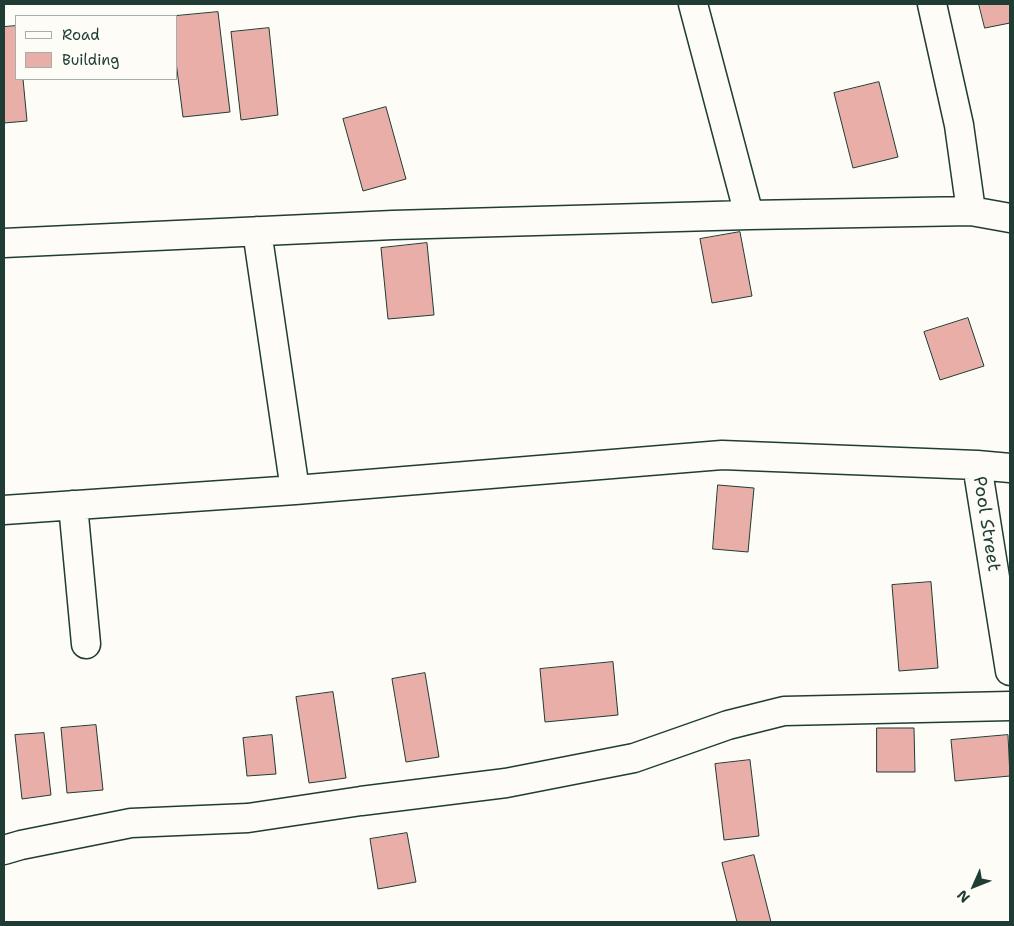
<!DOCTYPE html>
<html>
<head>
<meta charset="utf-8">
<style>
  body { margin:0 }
  #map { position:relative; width:1014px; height:926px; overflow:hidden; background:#fdfcf7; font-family:"Shantell Sans",sans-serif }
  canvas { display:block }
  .frame { position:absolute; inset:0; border:5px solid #1f3d34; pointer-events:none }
  .legend { position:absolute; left:15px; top:15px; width:162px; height:65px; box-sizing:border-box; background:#fdfcf7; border:1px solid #a4b0a9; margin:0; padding:6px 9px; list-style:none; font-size:15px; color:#1f3d34 }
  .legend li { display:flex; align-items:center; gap:10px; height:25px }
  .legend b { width:25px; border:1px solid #a4b0a9 }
  .north { position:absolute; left:949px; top:861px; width:50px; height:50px; -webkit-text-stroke:4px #fdfcf7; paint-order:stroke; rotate:226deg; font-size:14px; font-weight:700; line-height:20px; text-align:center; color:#1f3d34 }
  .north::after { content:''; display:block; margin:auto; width:18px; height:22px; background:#1f3d34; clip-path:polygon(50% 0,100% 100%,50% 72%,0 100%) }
</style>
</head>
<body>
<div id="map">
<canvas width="1014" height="926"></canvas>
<div class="frame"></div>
<ul class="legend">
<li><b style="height:6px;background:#fdfcf7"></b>Road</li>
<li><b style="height:14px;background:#e9aea8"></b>Building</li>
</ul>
<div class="north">N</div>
</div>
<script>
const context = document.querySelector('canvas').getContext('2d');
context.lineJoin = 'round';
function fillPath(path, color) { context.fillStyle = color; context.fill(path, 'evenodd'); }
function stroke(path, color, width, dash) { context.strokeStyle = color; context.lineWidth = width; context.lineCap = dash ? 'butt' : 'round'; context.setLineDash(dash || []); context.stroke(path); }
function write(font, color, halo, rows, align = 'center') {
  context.font = font + ' "Shantell Sans",sans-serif'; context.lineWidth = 5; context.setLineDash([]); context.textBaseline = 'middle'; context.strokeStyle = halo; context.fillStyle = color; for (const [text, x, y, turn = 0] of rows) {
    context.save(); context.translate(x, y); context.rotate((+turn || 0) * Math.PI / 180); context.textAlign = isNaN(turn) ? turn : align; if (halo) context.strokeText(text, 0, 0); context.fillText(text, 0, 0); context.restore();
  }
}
const building = new Path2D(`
  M979 4H1010V23L985 28Z
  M218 12 230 112 183 117 176 62V16Z
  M16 26V79H23L27 121 4 123V27Z
  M269 28 278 115 241 120 231 32Z
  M879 82 898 157 853 168 834 93Z
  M386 107 406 179 363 191 343 119Z
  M740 232 752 296 712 303 700 239Z
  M427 243 434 315 388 319 381 248Z
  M968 318 984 366 940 380 924 332Z
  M718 485 754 488 748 552 713 549Z
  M931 582 938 668 899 671 892 585Z
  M613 662 618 715 545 722 540 669Z
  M425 673 439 757 406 762 392 679Z
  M333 692 346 778 309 783 296 697Z
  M96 725 103 790 67 793 61 728Z
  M877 728H914L915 772H877Z
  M44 733 51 795 22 799 15 735Z
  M272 735 276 774 247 776 243 738Z
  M1008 735 1010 776 955 781 951 740Z
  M750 760 759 836 724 840 715 764Z
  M407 833 416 882 378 889 370 839Z
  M754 855 771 922H737L722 863Z`);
fillPath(building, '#e9aea8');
stroke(building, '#1f3d34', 1);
const minor = new Path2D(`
  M693 4 749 215
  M932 4 959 125 971 211
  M257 231 295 490
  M4 243 393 225 749 215 971 211 1010 218
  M977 465 1010 671
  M73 505 86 644
  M4 510 295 490 722 455 977 465 1010 468
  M4 850 21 845 131 823 248 818 361 801 506 783 634 758 728 725 784 711 1010 706`);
stroke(minor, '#1f3d34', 31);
stroke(minor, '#fdfcf7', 28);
write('18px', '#1f3d34', '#fdfcf7', [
  ["Pool Street",986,524,81]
]);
</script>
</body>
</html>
